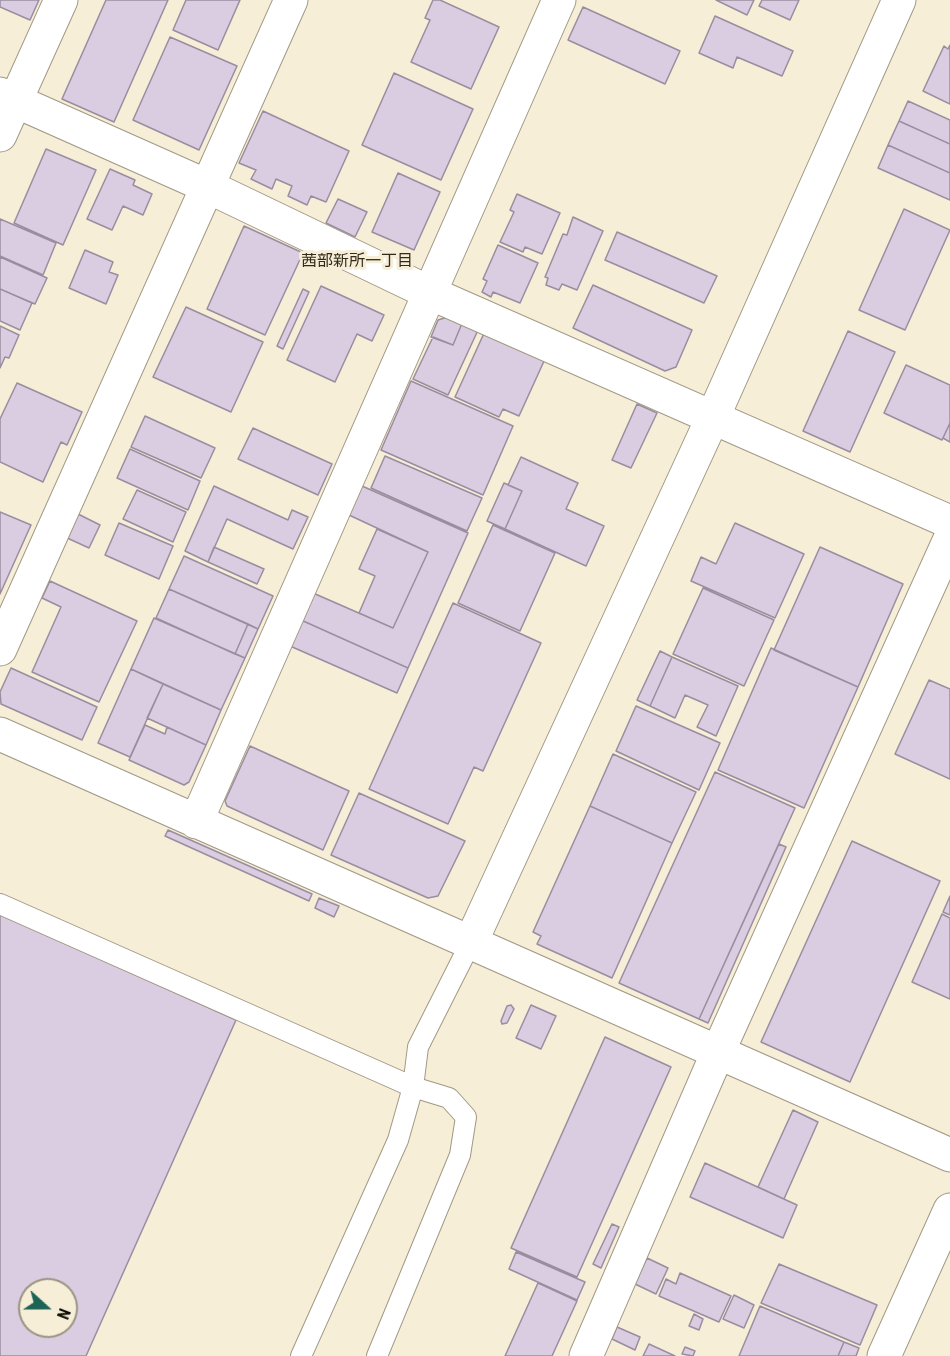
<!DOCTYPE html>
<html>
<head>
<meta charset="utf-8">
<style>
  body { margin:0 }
  #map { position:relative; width:950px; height:1356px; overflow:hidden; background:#f6eed7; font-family:"Roboto Condensed",sans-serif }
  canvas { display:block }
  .north { position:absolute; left:18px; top:1278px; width:60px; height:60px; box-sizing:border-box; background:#f6eed7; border:2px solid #9a9483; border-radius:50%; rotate:111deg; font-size:16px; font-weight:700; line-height:24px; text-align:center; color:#100d06 }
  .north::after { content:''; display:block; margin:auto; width:21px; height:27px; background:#1d6457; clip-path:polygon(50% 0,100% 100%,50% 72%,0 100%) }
</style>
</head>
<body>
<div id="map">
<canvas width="950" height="1356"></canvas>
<div class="north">N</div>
</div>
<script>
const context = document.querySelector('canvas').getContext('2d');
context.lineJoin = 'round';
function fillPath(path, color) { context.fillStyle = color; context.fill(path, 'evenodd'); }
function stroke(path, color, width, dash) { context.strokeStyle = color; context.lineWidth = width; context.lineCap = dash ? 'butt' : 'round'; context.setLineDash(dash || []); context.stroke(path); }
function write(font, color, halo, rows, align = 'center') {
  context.font = font + ' "Roboto Condensed","Noto Sans JP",sans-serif'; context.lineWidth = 6; context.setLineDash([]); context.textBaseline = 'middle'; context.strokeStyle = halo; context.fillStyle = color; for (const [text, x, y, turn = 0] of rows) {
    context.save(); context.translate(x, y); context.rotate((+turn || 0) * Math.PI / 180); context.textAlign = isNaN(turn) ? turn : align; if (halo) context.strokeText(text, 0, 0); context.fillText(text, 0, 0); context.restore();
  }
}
const building = new Path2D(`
  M0 0H39L30 20 0 7Z
  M106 0H168L114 122 62 99Z
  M186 0H240L218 50 173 30Z
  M433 0H440L499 27 471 89 411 62 430 20 425 18Z
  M716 0H754L747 15Z
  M762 0H799L790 20 759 6Z
  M583 7 680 51 665 84 568 40Z
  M715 16 793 51 782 76 737 57 733 68 699 53Z
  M170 37 237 66 199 150 133 120Z
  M950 45V104L923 91 944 46 948 49Z
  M394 73 473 109 441 180 362 145Z
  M908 101 950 120V144L899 121Z
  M263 111 349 151 326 202 311 196 307 205 288 196 292 186 276 179 272 189 251 179 256 170 239 163Z
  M899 121 950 144V173L888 145Z
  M888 145 950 173V200L878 168Z
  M46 149 96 170 63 245 14 223Z
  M110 169 135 180 133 185 152 194 143 215 123 206 112 230 87 219Z
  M398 173 440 192 414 250 372 232Z
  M517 194 560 213 542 254 525 247 523 252 500 242 514 212 510 210Z
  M338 199 367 212 355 237 326 223Z
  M904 209 950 230 905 330 859 310Z
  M573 217 603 231 577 290 562 284 559 290 546 285 548 278 545 277 563 234 567 235Z
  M0 219 56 243 43 275 0 256Z
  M244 226 303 253 265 335 207 309Z
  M617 232 717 276 704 303 605 260Z
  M498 245 538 263 520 303 493 292 491 297 482 292 487 281 483 279Z
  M85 250 113 262 109 272 118 275 106 304 69 288Z
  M0 257 47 278 35 304 0 289Z
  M593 285 692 330 676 367 665 371 573 328Z
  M321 286 384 315 372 341 357 334 335 382 287 360Z
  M0 289 32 303 20 330 0 321Z
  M303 289 309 292 283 349 277 346Z
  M186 307 263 342 231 412 153 377Z
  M451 316 463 321 453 345 431 337 438 320Z
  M463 321 479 328 448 395 413 379 433 337 453 345Z
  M0 326 19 335 9 358 5 357 0 368Z
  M485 331 545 359 519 416 503 409 499 417 455 397Z
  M848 331 895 352 850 452 803 431Z
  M906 365 950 385V423L942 440 884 413Z
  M411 381 513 426 483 495 381 450Z
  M17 383 82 412 67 445 61 442 43 482 0 462V419Z
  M637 404 657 413 631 468 612 460Z
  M145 416 215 448 201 478 131 447Z
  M950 423V442L943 438Z
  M253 428 332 464 318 495 238 459Z
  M130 449 200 481 188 510 117 478Z
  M385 456 482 498 467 531 371 488Z
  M521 457 578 483 566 509 604 526 586 566 505 529 522 491 508 485Z
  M504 483 522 491 505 529 487 521Z
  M214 486 288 520 292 510 308 517 293 549 227 519 208 562 185 551Z
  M362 486 468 533 408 668 301 620 313 593 393 628 428 552 349 515Z
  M137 490 186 512 173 542 123 519Z
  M0 512 31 525 0 594Z
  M76 513 100 525 89 548 65 537Z
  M119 523 173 546 159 579 105 555Z
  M735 523 804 554 775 618 691 581 701 557 716 564Z
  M493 525 555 553 520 631 458 603Z
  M377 529 428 552 393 628 359 613 375 576 359 569Z
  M214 547 264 569 257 584 208 562Z
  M820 547 903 584 858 687 774 650Z
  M184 556 273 596 258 629 169 589Z
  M50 581 137 621 99 702 32 672 61 607 42 598Z
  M703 588 774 620 744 686 673 654Z
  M169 589 248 624 235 654 156 618Z
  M453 603 541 643 483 771 474 767 448 824 369 789Z
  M154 618 245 658 221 710 131 669Z
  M301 620 408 668 397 693 290 646Z
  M248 624 258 629 245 658 235 654Z
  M771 648 858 687 804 808 718 770Z
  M660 651 672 657 650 706 637 700Z
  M672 657 738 686 716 736 697 727 708 705 685 695 675 718 650 706Z
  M11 668 97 707 82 740 1 704 0 692Z
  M131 669 163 684 130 757 98 743Z
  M929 680 950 689V779L895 754Z
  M163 684 221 710 206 745 147 718Z
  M636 706 720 743 699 790 616 751Z
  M145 725 165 734 167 727 206 745 189 782 184 785 129 760Z
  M250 746 349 791 323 850 227 806 225 801Z
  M613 754 696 792 672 843 590 806Z
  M715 772 795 808 699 1019 619 983Z
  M359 793 465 841 438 896 428 898 331 855Z
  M590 806 672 843 612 978 537 944 541 936 533 932Z
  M168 830 312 894 309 901 165 836Z
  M852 841 940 881 850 1082 761 1042Z
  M779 844 786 847 708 1023 699 1019Z
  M950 896V915L943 912Z
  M319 898 339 906 334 917 315 908Z
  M0 914 236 1020 86 1356H0ZM30 1290H66V1326H30Z
  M942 914 950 918V999L912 982Z
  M511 1005 514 1009 507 1023 502 1024 501 1021 507 1006Z
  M531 1005 556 1016 541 1049 516 1038Z
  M605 1037 671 1067 577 1277 511 1248Z
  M793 1110 818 1122 784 1199 758 1187Z
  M705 1163 797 1205 783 1238 690 1197Z
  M612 1224 619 1227 601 1268 593 1264Z
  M516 1252 585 1282 577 1300 509 1269Z
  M647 1258 668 1268 656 1294 635 1284Z
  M779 1264 877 1305 860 1345 761 1303Z
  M680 1273 731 1296 719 1322 659 1296 666 1279 676 1284Z
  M538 1283 577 1301 552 1356H505Z
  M734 1295 754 1305 744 1328 723 1319Z
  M760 1306 844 1342 838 1356H739Z
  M694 1314 703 1319 699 1330 689 1326Z
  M617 1327 640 1337 635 1350 612 1339Z
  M844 1342 859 1348 856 1356H838Z
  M649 1344 675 1356H643Z
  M685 1347 695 1351 693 1356 682 1354Z`);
fillPath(building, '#dbcde1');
stroke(building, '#9a8da0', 1.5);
const lane = new Path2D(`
  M0 904 413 1087 418 1047 470 944
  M301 1356 398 1140 413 1087 449 1098 466 1117 460 1155 377 1356`);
const street = new Path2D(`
  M0 94 209 187 430 293 950 522
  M0 135 61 0
  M0 649 291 0
  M0 734 950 1155
  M196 822 559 0
  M586 1356 718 1052 950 539
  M884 1356 950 1210`);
const secondary = new Path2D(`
  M470 944 713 417 899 0`);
stroke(lane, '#a19985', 22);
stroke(street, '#a19985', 35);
stroke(secondary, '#a19985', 35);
stroke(lane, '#fff', 20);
stroke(street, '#fff', 33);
stroke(secondary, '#fff', 33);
write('16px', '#322b1a', '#f6eed7', [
  ["茜部新所一丁目",357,262]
]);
</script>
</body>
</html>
